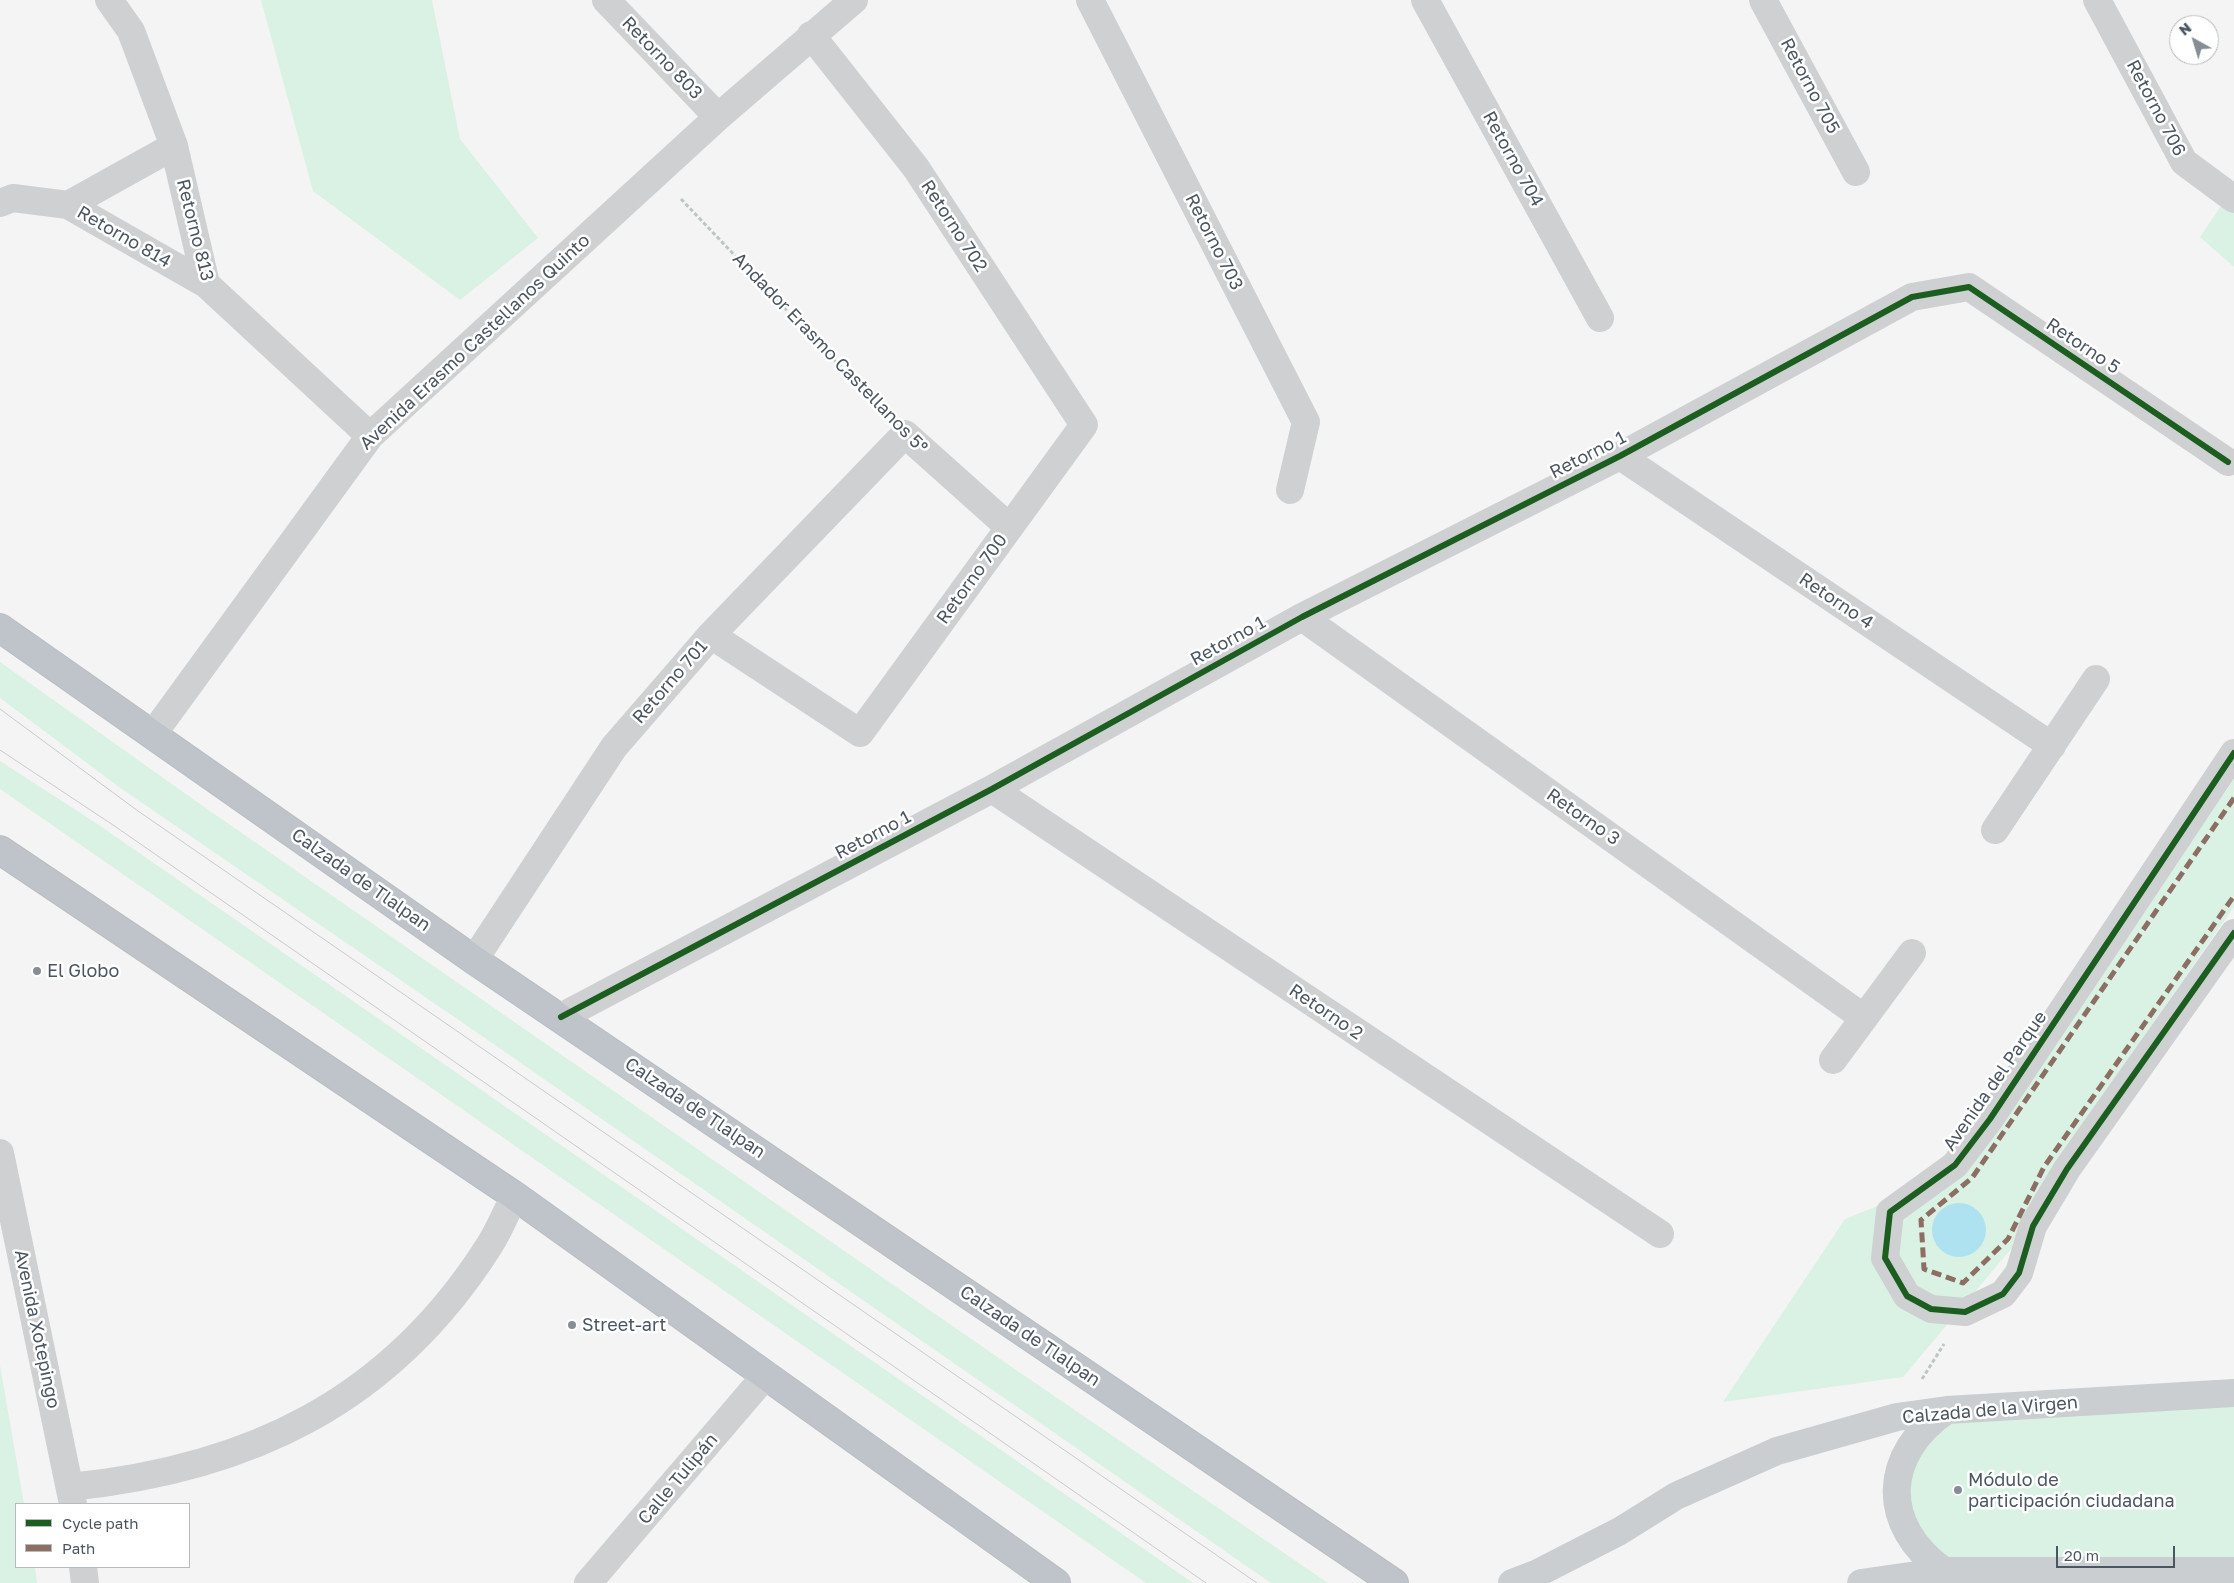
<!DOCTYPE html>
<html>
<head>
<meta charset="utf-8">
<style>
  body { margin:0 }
  #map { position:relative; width:2234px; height:1583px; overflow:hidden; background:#f4f4f4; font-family:"Golos Text",sans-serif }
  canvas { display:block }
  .legend { position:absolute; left:15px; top:1503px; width:175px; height:65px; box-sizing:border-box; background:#fff; border:1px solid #b7bbc0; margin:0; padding:6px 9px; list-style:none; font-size:15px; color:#4a5661 }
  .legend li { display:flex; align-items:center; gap:10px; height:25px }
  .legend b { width:25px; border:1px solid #b7bbc0 }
  .north { position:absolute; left:2169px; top:15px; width:50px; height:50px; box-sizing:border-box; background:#fff; border:1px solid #b7bbc0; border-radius:50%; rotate:321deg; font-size:14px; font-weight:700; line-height:20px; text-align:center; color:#4a5661 }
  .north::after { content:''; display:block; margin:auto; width:18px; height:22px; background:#868d94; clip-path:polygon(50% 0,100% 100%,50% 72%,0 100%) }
  .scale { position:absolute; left:2056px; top:1546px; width:119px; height:22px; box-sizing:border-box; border:2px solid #4a5661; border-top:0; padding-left:6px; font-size:15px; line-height:18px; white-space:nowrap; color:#4a5661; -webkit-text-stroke:4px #fff; paint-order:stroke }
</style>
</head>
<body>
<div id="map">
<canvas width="2234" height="1583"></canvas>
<ul class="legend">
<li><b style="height:6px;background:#1b5e20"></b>Cycle path</li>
<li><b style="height:6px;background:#8d6e63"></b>Path</li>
</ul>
<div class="north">N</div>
<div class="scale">20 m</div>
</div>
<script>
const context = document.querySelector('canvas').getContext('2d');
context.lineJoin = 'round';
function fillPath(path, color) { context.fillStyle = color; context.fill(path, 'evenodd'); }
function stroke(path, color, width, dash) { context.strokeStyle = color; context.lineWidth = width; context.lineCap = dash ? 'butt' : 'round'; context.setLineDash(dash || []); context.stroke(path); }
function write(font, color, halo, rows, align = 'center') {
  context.font = font + ' "Golos Text",sans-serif'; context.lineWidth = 5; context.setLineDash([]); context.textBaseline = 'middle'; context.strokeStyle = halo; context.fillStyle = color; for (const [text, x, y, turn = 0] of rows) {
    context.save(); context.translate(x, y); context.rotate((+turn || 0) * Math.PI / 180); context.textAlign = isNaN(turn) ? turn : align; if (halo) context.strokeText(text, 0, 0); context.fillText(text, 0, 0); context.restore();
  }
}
fillPath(new Path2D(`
  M261 0H432L460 139 538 238 460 300 313 191Z
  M2234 187V267L2200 237Z
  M0 662 200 804 1003 1361 1328 1583H1271L482 1036 119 787 0 698Z
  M0 761 96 823 1193 1583H1146L0 789Z
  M2234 779V907L2055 1163 2016 1243 1903 1377 1723 1402 1845 1219 1963 1172Z
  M0 1365 24 1504H16V1567H35L37 1583H0Z
  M2234 1403V1561L1944 1571 1897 1484 1947 1411Z`), '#d9f2e3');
fillPath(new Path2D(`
  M1932 1230a27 27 0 1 1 54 0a27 27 0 1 1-54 0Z`), '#aee2f0');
const highway = new Path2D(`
  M0 628 474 960 1394 1583
  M0 850 515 1196 1056 1583`);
stroke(highway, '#b9bec3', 30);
stroke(new Path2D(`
  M681 199 882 410
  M1922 1379 1944 1344`), '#bcc7c4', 3, [4, 2.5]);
stroke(new Path2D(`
  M109 0 131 31 174 146 206 284
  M606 0 718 117
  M1090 0 1306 422 1290 490
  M1425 0 1600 318
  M1763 0 1856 172
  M2097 0 2184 162 2234 199
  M0 203 13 198 68 205 206 284 370 436
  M68 205 174 146
  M1620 456 2052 746
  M1302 617 1864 1018
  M711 635 860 733 1084 425 916 168 811 35
  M153 734 370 436 718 117 854 0
  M2234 753 1990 1119 1955 1165 1890 1212 1885 1258 1907 1296 1931 1309 1965 1312 2003 1294 2019 1273 2033 1226 2067 1169 2234 933
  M992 789 1660 1234
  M1995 830 2096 679
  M474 960 614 747 711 635 905 434 1009 527
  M561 1017 992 789 1302 617 1620 456 1912 297 1969 287 2228 462
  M1833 1060 1912 953
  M0 1153 73 1504
  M70 1487C249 1469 390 1402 489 1246 499 1231 506 1212 515 1196
  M83 1567 85 1583
  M588 1583 766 1375`), '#ced0d2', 28);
stroke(new Path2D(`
  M1944 1571C1879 1525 1882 1454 1947 1410
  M1512 1583 1538 1573 1620 1531 1676 1496 1777 1451 1897 1417 1947 1410 2234 1393
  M1861 1583 1944 1571H2234`), '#caced1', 28);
stroke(highway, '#bec4c9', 28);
stroke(new Path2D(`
  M0 709 138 811 1257 1583
  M0 750 116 827 1206 1583`), '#c9cacc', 1);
stroke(new Path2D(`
  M2234 798 1972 1178 1921 1220 1924 1269 1963 1283 2008 1239 2044 1167 2234 896`), '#8d6e63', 5, [10, 5]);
stroke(new Path2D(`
  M2234 753 1990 1119 1955 1165 1890 1212 1885 1258 1907 1296 1931 1309 1965 1312 2003 1294 2019 1273 2033 1226 2067 1169 2234 933
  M561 1017 992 789 1302 617 1620 456 1912 297 1969 287 2228 462`), '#1b5e20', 6);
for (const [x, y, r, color] of [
  [37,971,5,"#868d94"],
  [572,1325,5,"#868d94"],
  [1958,1490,5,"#868d94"]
]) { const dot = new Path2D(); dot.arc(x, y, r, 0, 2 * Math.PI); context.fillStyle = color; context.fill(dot); stroke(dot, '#fff', 2); }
write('18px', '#4a5661', '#fff', [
  ["Retorno 803",662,58,46],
  ["Retorno 705",1810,86,62],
  ["Retorno 706",2156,108,62],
  ["Retorno 704",1513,159,61],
  ["Retorno 702",954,226,57],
  ["Retorno 813",195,230,76],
  ["Retorno 814",124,237,30],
  ["Retorno 703",1214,242,63],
  ["Avenida Erasmo Castellanos Quinto",475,342,-43],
  ["Retorno 5",2083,346,34],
  ["Andador Erasmo Castellanos 5º",830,353,46],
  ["Retorno 1",1588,455,-27],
  ["Retorno 700",972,579,-54],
  ["Retorno 4",1836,601,34],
  ["Retorno 1",1228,641,-29],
  ["Retorno 701",670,682,-49],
  ["Retorno 3",1583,817,35],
  ["Retorno 1",873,835,-28],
  ["Calzada de Tlalpan",361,880,35],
  ["Retorno 2",1326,1012,34],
  ["Avenida del Parque",1995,1081,-55],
  ["Calzada de Tlalpan",695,1108,34],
  ["Avenida Xotepingo",37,1329,78],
  ["Calzada de Tlalpan",1030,1336,34],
  ["Calzada de la Virgen",1990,1410,-5],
  ["Calle Tulipán",678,1479,-50]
]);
write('18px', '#4a5661', '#fff', [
  ["El Globo",47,971],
  ["Street-art",582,1325],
  ["Módulo de",1968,1480],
  ["participación ciudadana",1968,1501]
], 'left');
</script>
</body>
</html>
